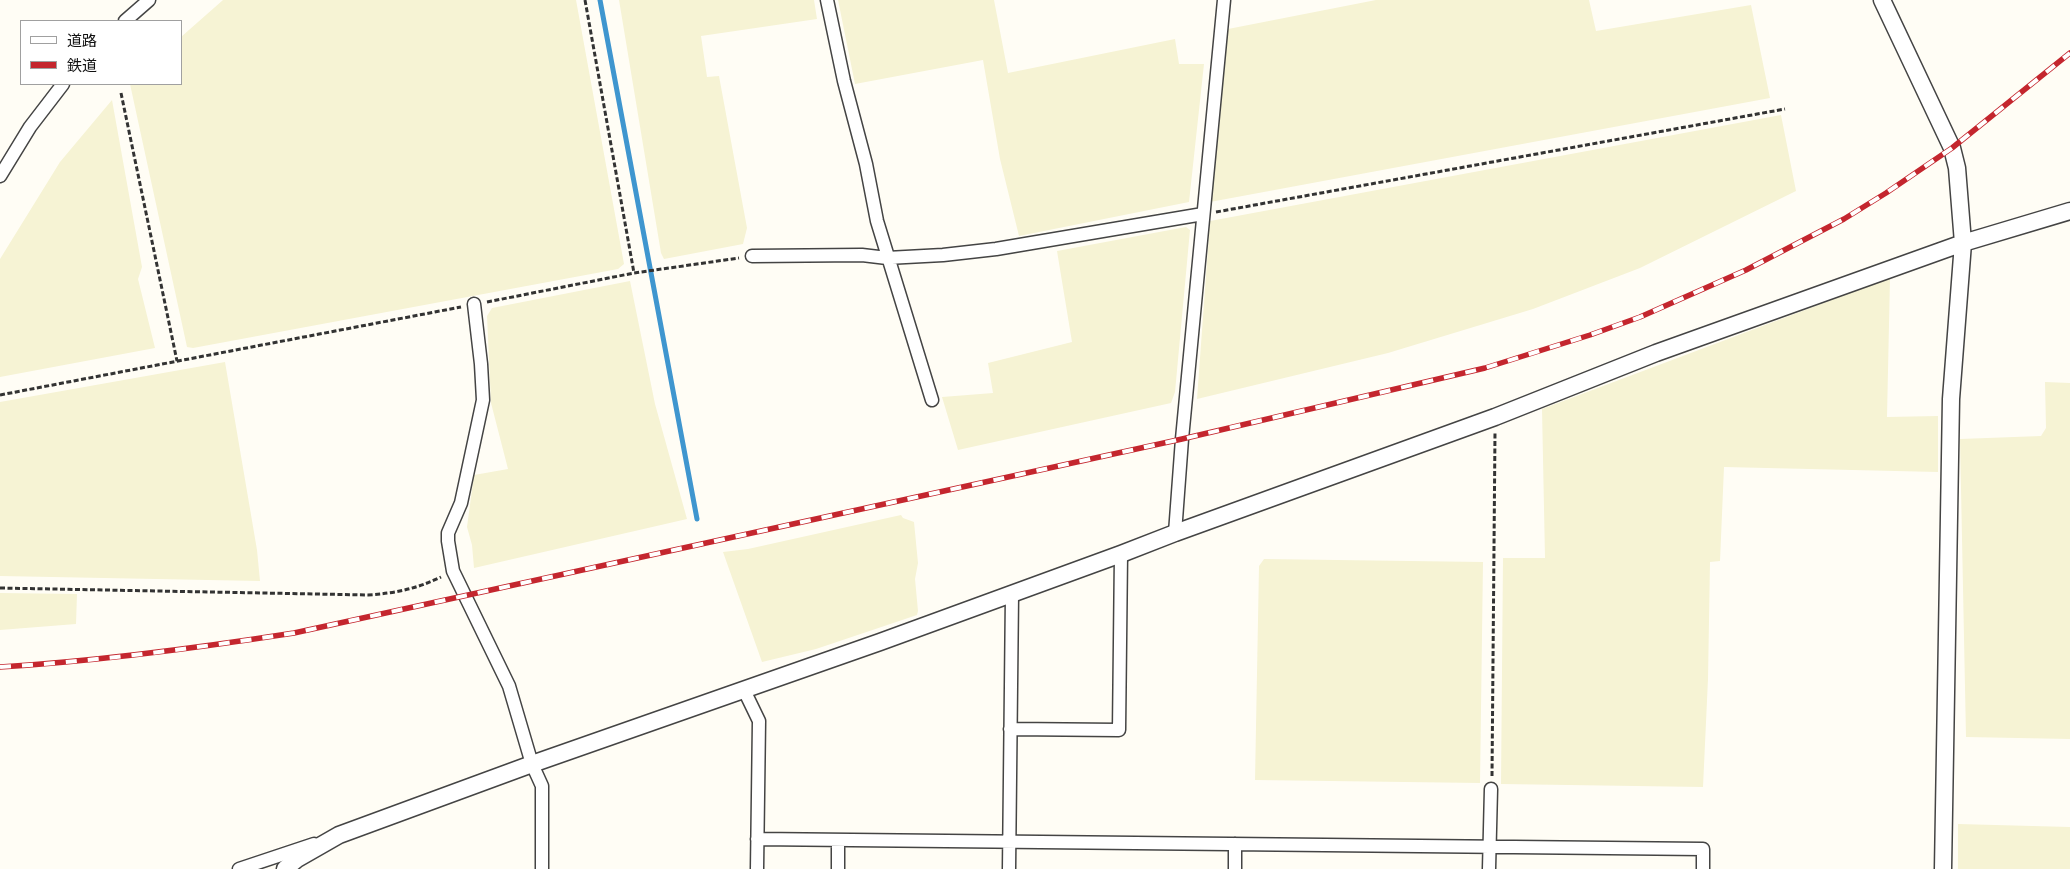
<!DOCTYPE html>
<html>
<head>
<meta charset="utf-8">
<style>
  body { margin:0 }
  #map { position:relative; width:2070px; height:869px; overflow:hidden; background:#fffdf5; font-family:"Playfair Display","Noto Sans JP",serif }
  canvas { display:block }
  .legend { position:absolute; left:20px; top:20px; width:162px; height:65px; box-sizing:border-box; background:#fff; border:1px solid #a0a0a0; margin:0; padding:6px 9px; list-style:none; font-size:15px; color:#111 }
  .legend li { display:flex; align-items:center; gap:10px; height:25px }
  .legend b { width:25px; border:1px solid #a0a0a0 }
</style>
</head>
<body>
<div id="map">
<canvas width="2070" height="869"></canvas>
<ul class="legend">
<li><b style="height:6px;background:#fff"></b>道路</li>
<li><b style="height:6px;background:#c4262e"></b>鉄道</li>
</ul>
</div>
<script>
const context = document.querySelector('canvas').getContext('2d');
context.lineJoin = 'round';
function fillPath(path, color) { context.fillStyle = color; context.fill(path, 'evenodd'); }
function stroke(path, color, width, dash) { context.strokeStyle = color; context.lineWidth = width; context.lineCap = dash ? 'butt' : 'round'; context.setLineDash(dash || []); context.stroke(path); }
fillPath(new Path2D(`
  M223 0H576L624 264 618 269 193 348 187 347 130 84H181V37Z
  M619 0H814L817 19 701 36 707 77 719 76 747 228 743 244 664 259 661 253Z
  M838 0H994L1008 73 1175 39 1179 64H1204L1189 202 1019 236 1000 159 983 60 855 84Z
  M1376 0H1589L1596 31 1751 5 1770 98 1210 202 1228 29Z
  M112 100 142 267 138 279 155 348 0 377V259L60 162Z
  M1781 115 1796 191 1640 268 1533 309 1388 353 1197 399 1210 221Z
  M1186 227 1190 230 1175 392 1171 403 958 450 942 397 993 393 988 363 1072 342 1057 251Z
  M1890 278 1887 417 1938 416V472L1724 467 1720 561 1710 562 1708 679 1703 787 1501 784 1503 558H1545L1542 409Z
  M630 281 655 404 687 519 474 568 472 545 467 527 474 475 508 469 491 403 487 316 492 308Z
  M225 362 257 550 260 581 0 576V402Z
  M2045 382 2070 383V739L1966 737 1960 439 2041 436 2046 428Z
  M901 515 903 518 914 522 918 563 915 579 918 611 917 615 816 649 762 662 723 552 748 549Z
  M1264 559 1483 562 1480 783 1255 780 1259 566Z
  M0 593 77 594 76 624 0 630Z
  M1958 824 2070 827V869H1958Z`), '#f6f3d4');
stroke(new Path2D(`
  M600 0 697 519`), '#3f96cf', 5);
const minor = new Path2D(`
  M827 0 844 81 866 164 877 221 932 400
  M125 21 149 0
  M0 176 30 127 63 84
  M752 256 862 255 887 258 943 255 996 249 1203 214
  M474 304 481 364 483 400 461 503 448 533V541L453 571 509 686 532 764 542 786V869
  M1175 533 1182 439 1224 0
  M744 690 759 721 757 869
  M1010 729 1119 730 1121 554
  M757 839 1703 849V869
  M239 869 314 844
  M838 869V840
  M1009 869 1012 594
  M1235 869V844
  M1489 869 1491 789`);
const tertiary = new Path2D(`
  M1882 0 1952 148 1957 168 1963 243 1951 399 1943 869
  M285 869 297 859 339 835 532 764 880 642 1121 554 1175 533 1495 417 1656 353 1963 243 2070 211`);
stroke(minor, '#444', 15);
stroke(tertiary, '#444', 19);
stroke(new Path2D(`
  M585 0 634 273
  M121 93 177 361
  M1216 212 1785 109
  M487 302 634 273 739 258
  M0 395 461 307
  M0 588 368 595C396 593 416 589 441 577
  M1492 776 1495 432`), '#333', 3, [5, 2.5]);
stroke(minor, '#fff', 12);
stroke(tertiary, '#fff', 16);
const rail = new Path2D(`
  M0 667C99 661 197 648 294 633L1182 439 1485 368 1590 335 1640 317 1746 270 1844 219 1886 193 1952 148 2070 53`);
stroke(rail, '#c4262e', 5.5);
stroke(rail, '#fff', 4, [11]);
</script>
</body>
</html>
